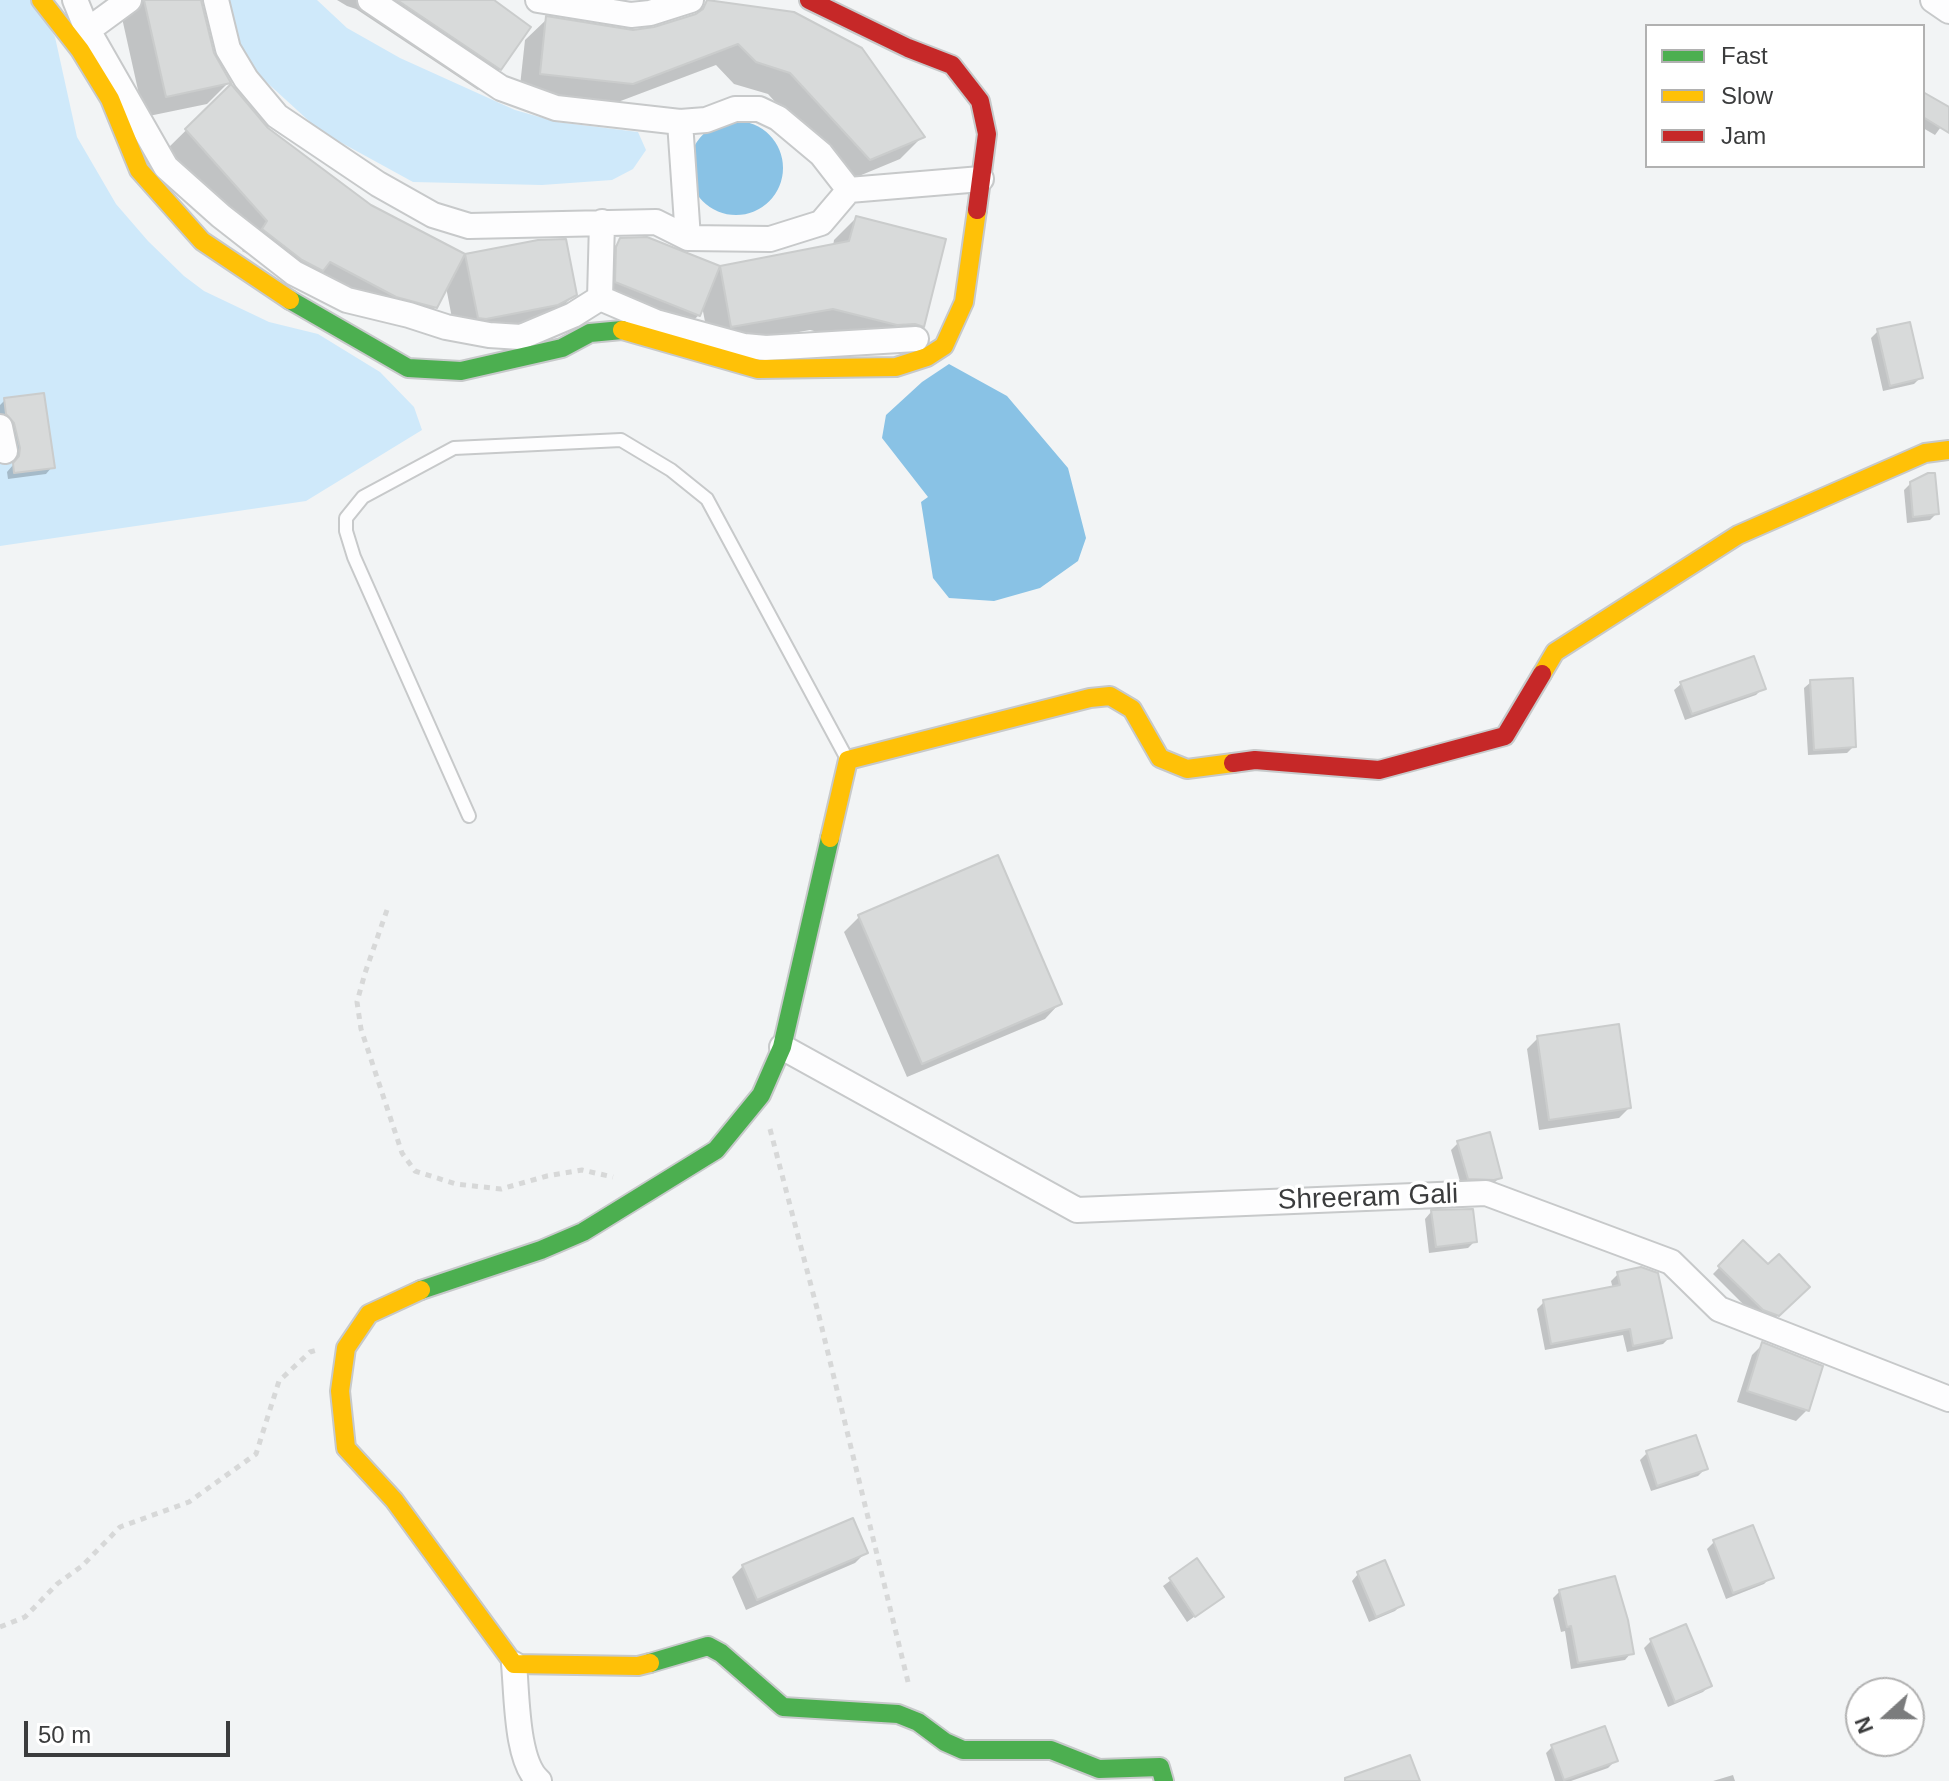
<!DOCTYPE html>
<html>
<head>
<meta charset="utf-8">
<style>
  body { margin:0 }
  #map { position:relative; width:1949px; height:1781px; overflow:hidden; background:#f2f4f5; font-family:Helvetica,sans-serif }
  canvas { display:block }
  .legend { position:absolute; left:1645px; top:24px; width:280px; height:144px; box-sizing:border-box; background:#fff; border:2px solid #b1b1b1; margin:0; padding:10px 14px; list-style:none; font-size:24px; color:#3b3c3d }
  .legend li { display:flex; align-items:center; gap:16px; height:40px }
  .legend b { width:40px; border:2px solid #b1b1b1 }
  .north { position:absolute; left:1845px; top:1677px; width:80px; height:80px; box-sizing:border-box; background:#fff; border:2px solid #b1b1b1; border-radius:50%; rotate:249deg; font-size:22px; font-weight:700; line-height:32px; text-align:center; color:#3b3c3d }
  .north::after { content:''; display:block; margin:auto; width:28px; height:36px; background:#7b7c7d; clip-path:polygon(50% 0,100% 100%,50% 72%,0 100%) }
  .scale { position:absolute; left:24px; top:1721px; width:206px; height:36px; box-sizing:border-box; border:4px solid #3b3c3d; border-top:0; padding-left:10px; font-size:24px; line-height:28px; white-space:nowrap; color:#3b3c3d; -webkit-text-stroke:6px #fff; paint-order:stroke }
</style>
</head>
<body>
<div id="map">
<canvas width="1949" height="1781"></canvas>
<ul class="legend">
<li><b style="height:10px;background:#4caf50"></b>Fast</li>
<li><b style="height:10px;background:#ffc107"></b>Slow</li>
<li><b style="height:10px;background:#c62828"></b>Jam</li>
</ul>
<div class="north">N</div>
<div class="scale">50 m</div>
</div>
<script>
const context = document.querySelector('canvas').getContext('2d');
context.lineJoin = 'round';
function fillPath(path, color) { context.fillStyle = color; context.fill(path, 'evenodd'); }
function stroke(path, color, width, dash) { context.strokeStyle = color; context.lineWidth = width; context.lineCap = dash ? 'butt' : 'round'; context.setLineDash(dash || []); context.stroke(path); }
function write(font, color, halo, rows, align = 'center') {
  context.font = font + ' Helvetica,sans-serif'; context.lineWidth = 7; context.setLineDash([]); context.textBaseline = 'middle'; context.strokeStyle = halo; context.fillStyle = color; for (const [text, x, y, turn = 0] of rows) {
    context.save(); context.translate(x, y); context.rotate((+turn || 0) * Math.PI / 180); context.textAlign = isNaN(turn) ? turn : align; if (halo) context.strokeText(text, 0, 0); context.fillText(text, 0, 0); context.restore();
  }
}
fillPath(new Path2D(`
  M0 0H33L55 37 77 137 116 204 148 241 184 276 204 291 269 322 318 334 380 372 414 407 422 430 306 501 0 546Z
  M227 0H317L347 28 400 58 515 110 557 122 638 132 646 150 633 169 612 180 542 185 413 182 320 131 240 58Z`), '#cfe9fa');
fillPath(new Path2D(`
  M689 168a47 47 0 1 1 94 0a47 47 0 1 1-94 0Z
  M949 364 1007 396 1068 468 1086 538 1078 561 1040 588 994 601 949 598 933 578 921 502 928 497 882 438 886 415 922 382Z`), '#89c2e5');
fillPath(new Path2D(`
  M140 0H200L212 53 228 83 207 104 144 117 122 18Z
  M337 0H490L500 69 478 90 356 9 347 6Z
  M708 2 922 137 900 159 847 181 768 94 734 84 716 65 610 105 519 95 525 40 547 19 632 32 655 29 693 17Z
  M231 86 267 130 370 207 465 256 538 242 575 294 553 316 463 340 456 339 446 287 436 307 414 329 374 318 242 251 247 244 164 152Z
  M1923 94 1949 109V116L1935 135 1923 128Z
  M856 218 922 326 901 348 874 346 810 330 710 348 702 306 699 315 677 336 594 304 599 262 621 240 647 239 719 268 833 246 834 240Z
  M1878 331 1921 377 1914 384 1883 391 1871 338Z
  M5 400 52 467 46 474 8 479 7 472 13 465 14 456 0 421V405Z
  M1911 483 1937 513 1930 520 1907 523 1904 490Z
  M1811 682 1854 746 1847 753 1808 755 1804 688Z
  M1681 684 1763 688 1756 695 1685 720 1674 690Z
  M859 917 1059 1004 1045 1019 907 1077 844 932Z
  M1538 1038 1629 1108 1619 1118 1539 1130 1527 1049Z
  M1458 1143 1500 1177 1493 1184 1461 1185 1451 1150Z
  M1431 1212 1475 1241 1468 1248 1429 1253 1425 1219Z
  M1743 1243 1768 1267 1808 1287 1771 1322 1756 1317 1713 1274Z
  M1618 1274 1670 1337 1663 1344 1627 1352 1623 1335 1545 1350 1537 1309 1544 1302 1613 1289 1611 1281Z
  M1763 1344 1807 1410 1796 1421 1737 1402 1752 1355Z
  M1647 1453 1705 1469 1698 1476 1651 1491 1640 1460Z
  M1714 1542 1771 1577 1764 1584 1726 1599 1707 1549Z
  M865 1553 855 1563 746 1610 732 1577 743 1566Z
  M1197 1561 1221 1597 1187 1622 1163 1586Z
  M1358 1574 1402 1604 1395 1611 1369 1622 1352 1581Z
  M1560 1591 1631 1653 1625 1660 1571 1669 1565 1631 1561 1632 1553 1598Z
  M1651 1641 1709 1686 1703 1692 1668 1707 1644 1648Z
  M1552 1747 1615 1761 1608 1768 1571 1781H1555L1546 1753Z
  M1733 1775 1735 1781H1713Z`), '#0003');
const building = new Path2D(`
  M144 0H201L214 53 231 83 166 97Z
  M397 0H494L531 27 501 70Z
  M707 0 794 12 862 48 925 137 870 160 790 73 756 62 738 44 633 84 540 74 546 16 633 30 654 27 696 14 703 9Z
  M231 84 268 128 371 205 465 254 437 308 396 297 330 262 323 271 302 260 262 229 267 221 185 129Z
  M1923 92 1949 107V133L1923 117Z
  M856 216 946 239 924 327 915 324 897 325 833 309 731 327 720 266 849 241Z
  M647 237 720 266 700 316 615 282 616 247 620 238Z
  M566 239 577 295 558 305 486 319 478 318 465 254 538 240Z
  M1910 322 1923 378 1890 386 1877 329Z
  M44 393 55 468 14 473 13 463 19 456 20 448 14 423 6 414 4 398Z
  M1928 473H1935L1939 514 1913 517 1910 482Z
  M1754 656 1766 689 1692 714 1680 682Z
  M1853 678 1856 747 1814 750 1810 680Z
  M998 855 1062 1004 922 1064 858 915Z
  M1619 1024 1631 1108 1549 1120 1537 1036Z
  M1490 1132 1502 1178 1494 1180 1468 1179 1457 1141Z
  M1473 1209 1477 1242 1436 1247 1431 1210Z
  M1743 1240 1768 1264 1779 1254 1810 1287 1779 1316 1763 1310 1718 1266Z
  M1641 1267 1658 1273 1672 1338 1633 1346 1630 1329 1551 1344 1543 1300 1620 1285 1617 1272Z
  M1762 1342 1823 1366 1809 1411 1747 1391Z
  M1696 1435 1708 1469 1657 1486 1646 1451Z
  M853 1518 868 1553 757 1600 742 1565Z
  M1753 1525 1774 1578 1733 1593 1713 1540Z
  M1197 1558 1224 1597 1195 1617 1169 1578Z
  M1385 1560 1404 1605 1376 1617 1357 1572Z
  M1615 1576 1628 1620 1634 1654 1578 1663 1571 1626 1567 1627 1559 1590Z
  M1686 1624 1712 1686 1675 1702 1650 1639Z
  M1605 1726 1618 1761 1564 1780 1551 1745Z
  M1410 1755 1420 1781H1345V1778Z`);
fillPath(building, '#d8dada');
stroke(building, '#cacccc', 2);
const lane = new Path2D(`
  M469 816 354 557 346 531V518L363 497 454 448 621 440 671 470 707 499 846 757`);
const street = new Path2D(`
  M75 0 86 27 166 167 221 216 294 273 347 300 409 315 446 327 489 335 521 337 573 315 600 298
  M216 0 228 49 246 79 277 116 378 184 433 215 469 226 656 222 688 238 770 239 821 223 849 190 981 179
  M370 0 501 88 556 108 680 122 706 120 735 109H759L778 118 821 154 849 190
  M538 0 631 15 650 13 691 0
  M1933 0 1949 11
  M88 30 129 0
  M680 122 688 238
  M602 222 600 298 656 322 744 346 766 348 916 339
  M0 427 5 451
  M782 1047 1077 1210 1486 1193 1671 1262 1719 1309 1949 1399
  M514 1664C517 1694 516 1762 539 1781`);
const fast = new Path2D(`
  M290 300 408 368 461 371 562 348 590 333 622 330
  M421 1290 541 1250 583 1232 716 1150 761 1095 782 1047 830 838
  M650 1663 708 1646 721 1653 783 1707 898 1714 918 1722 945 1742 963 1750H1051L1099 1769 1160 1767 1164 1781`);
const slow = new Path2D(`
  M41 0 80 50 110 99 139 170 202 241 290 300
  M622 330 758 369 896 367 927 357 944 346 964 302 977 210
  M1542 674 1555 652 1738 535 1925 453 1949 450
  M830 838 848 760 1090 698 1110 696 1132 709 1160 758 1187 769 1233 763
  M421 1290 369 1314 346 1348 340 1391 346 1448 394 1500 514 1664 638 1666 650 1663`);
const jam = new Path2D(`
  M809 0 908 48 952 65 980 101 987 134 977 210
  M1233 763 1255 760 1379 770 1505 736 1542 674`);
stroke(lane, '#c7c9ca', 16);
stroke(street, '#c7c9ca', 28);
stroke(fast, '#c7c9ca', 22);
stroke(slow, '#c7c9ca', 22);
stroke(jam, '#c7c9ca', 22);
stroke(new Path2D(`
  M387 910 365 973 357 1002 361 1029 402 1153 415 1171 456 1184 501 1189 547 1176 582 1170 613 1177
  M770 1129 819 1316 909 1686
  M0 1627 25 1617 57 1584 82 1566 120 1527 189 1502 256 1454 279 1381 310 1352 317 1350`), '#d7d8d8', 5, [6, 6]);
stroke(lane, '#fdfdfe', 12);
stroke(street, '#fdfdfe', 24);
stroke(fast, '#4caf50', 18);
stroke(slow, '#ffc107', 18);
stroke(jam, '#c62828', 18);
write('28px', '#3b3c3d', '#fff', [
  ["Shreeram Gali",1368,1198,-2]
]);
</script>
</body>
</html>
